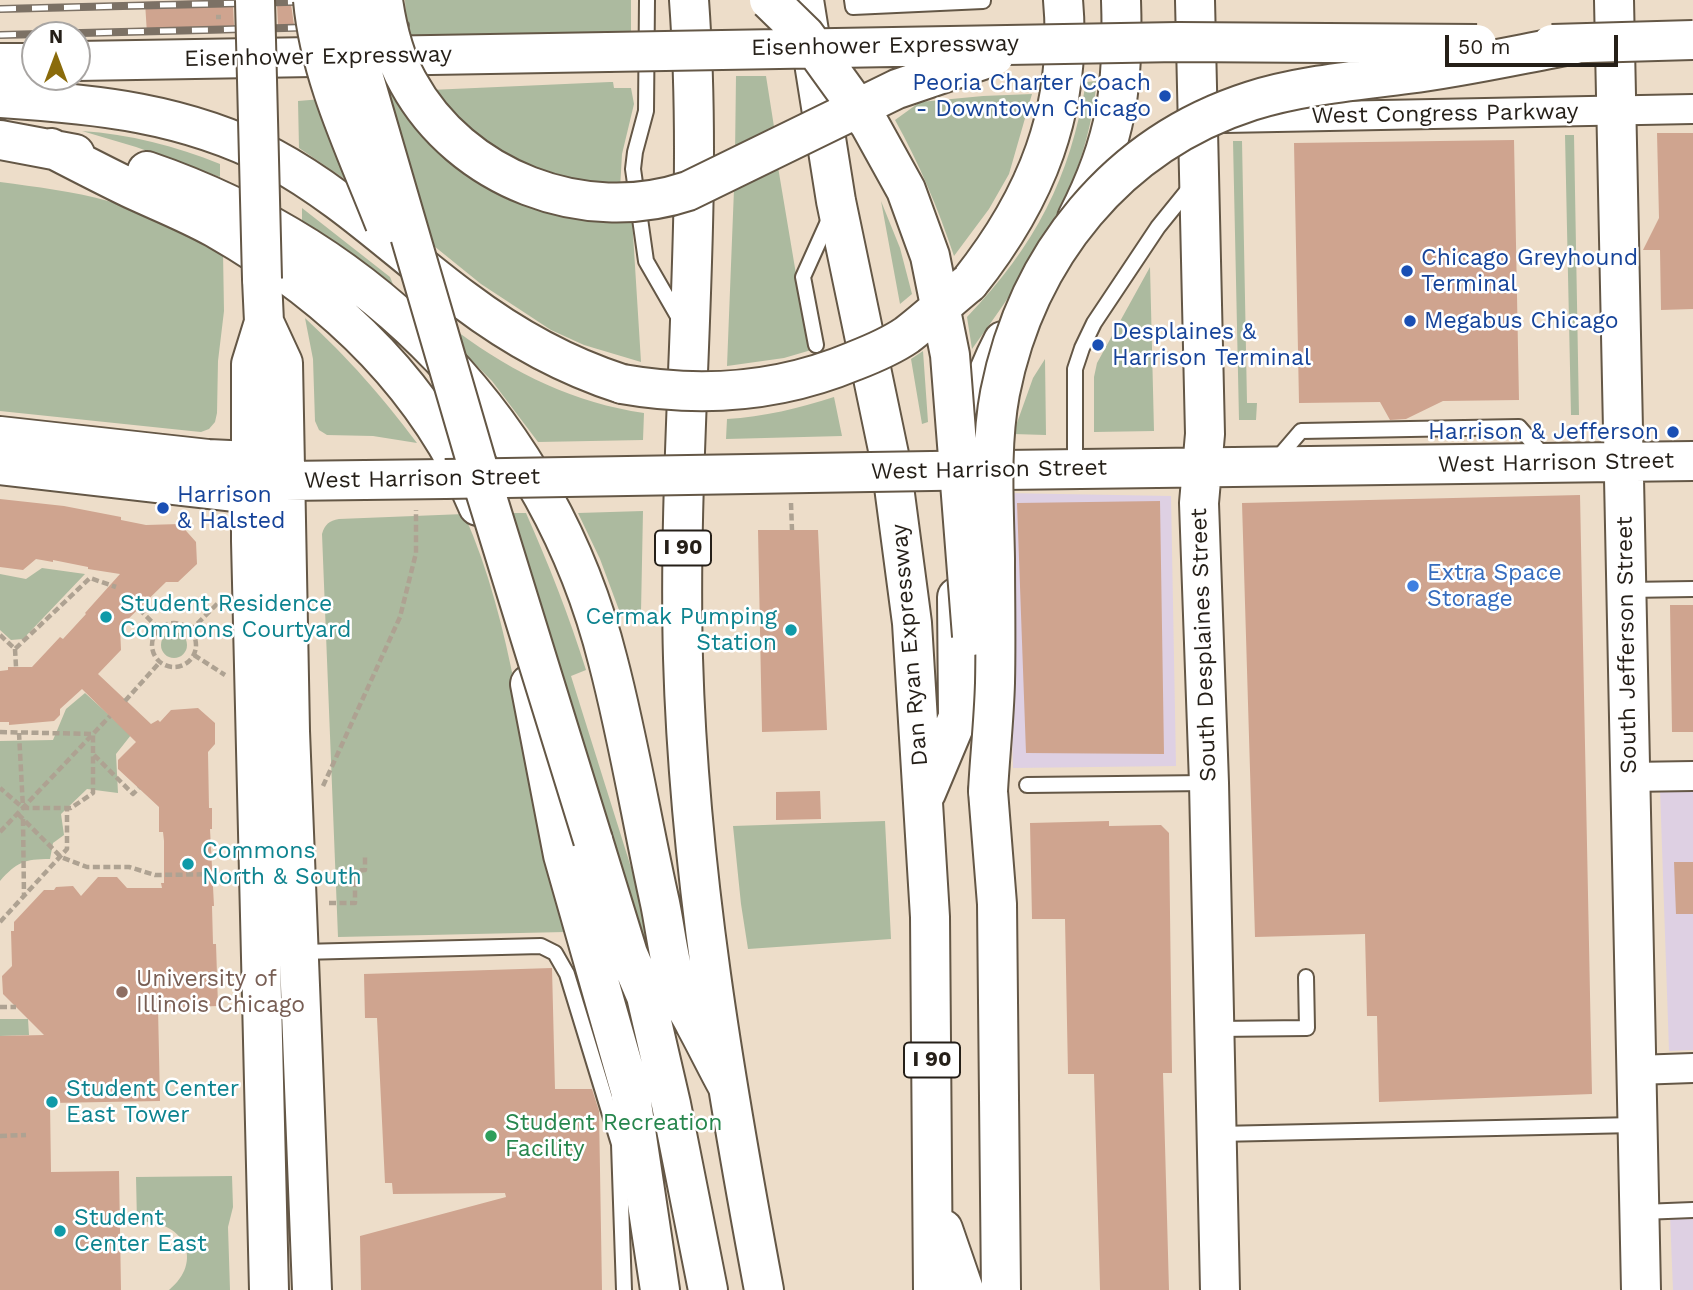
<!DOCTYPE html>
<html>
<head>
<meta charset="utf-8">
<style>
  body { margin:0 }
  #map { position:relative; width:1693px; height:1290px; overflow:hidden; background:#edddc9; font-family:"Work Sans",sans-serif }
  canvas { display:block }
  .north { position:absolute; left:21px; top:21px; width:70px; height:70px; box-sizing:border-box; background:#fff; border:2px solid #a8a5a3; border-radius:50%; rotate:0deg; font-size:19px; font-weight:700; line-height:28px; text-align:center; color:#251f18 }
  .north::after { content:''; display:block; margin:auto; width:24px; height:32px; background:#8a6b0b; clip-path:polygon(50% 0,100% 100%,50% 72%,0 100%) }
  .scale { position:absolute; left:1445px; top:35px; width:173px; height:32px; box-sizing:border-box; border:4px solid #251f18; border-top:0; padding-left:9px; font-size:21px; line-height:24px; white-space:nowrap; color:#251f18; -webkit-text-stroke:5px #fff; paint-order:stroke }
</style>
</head>
<body>
<div id="map">
<canvas width="1693" height="1290"></canvas>
<div class="north">N</div>
<div class="scale">50 m</div>
</div>
<script>
const context = document.querySelector('canvas').getContext('2d');
context.lineJoin = 'round';
function fillPath(path, color) { context.fillStyle = color; context.fill(path, 'evenodd'); }
function stroke(path, color, width, dash) { context.strokeStyle = color; context.lineWidth = width; context.lineCap = dash ? 'butt' : 'round'; context.setLineDash(dash || []); context.stroke(path); }
function write(font, color, halo, rows, align = 'center') {
  context.font = font + ' "Work Sans",sans-serif'; context.lineWidth = 5; context.setLineDash([]); context.textBaseline = 'middle'; context.strokeStyle = halo; context.fillStyle = color; for (const [text, x, y, turn = 0] of rows) {
    context.save(); context.translate(x, y); context.rotate((+turn || 0) * Math.PI / 180); context.textAlign = isNaN(turn) ? turn : align; if (halo) context.strokeText(text, 0, 0); context.fillText(text, 0, 0); context.restore();
  }
}
fillPath(new Path2D(`
  M1005 493 1171 496 1176 766 1013 768Z
  M1660 789H1693V1050L1669 1051Z
  M1670 1215H1693V1290H1673Z`), '#ded0e3');
fillPath(new Path2D(`
  M405 0H631V34L407 40Z
  M736 76H766L775 133 735 155Z
  M1097 81C1095 96 1093 110 1090 124 1072 207 1021 282 972 349L967 317C1035 246 1070 179 1086 82Z
  M610 82H613L614 88H631L634 104 622 154 620 189 579 185 496 153 430 90Z
  M396 92 407 109 632 218 641 362 584 345 551 330 481 284 434 246 387 93Z
  M1032 94 1009 174 989 209 954 256C938 208 919 163 895 120L920 102 983 96Z
  M322 99 355 186 299 148 298 101Z
  M82 131C129 134 176 146 220 164V177L136 147Z
  M1565 135H1574L1579 415H1571Z
  M1233 141H1242L1247 403H1257L1256 420H1239Z
  M778 167 797 280 815 304 825 346 784 358 727 366 734 189Z
  M0 182C36 187 73 191 108 201 148 212 186 233 223 252L224 311 218 361 217 413 215 422 209 429 201 432 191 431 0 411Z
  M881 201 900 248 912 294 900 304Z
  M302 208 390 277 397 294 372 271 302 223Z
  M1150 267 1154 431 1094 432V377L1097 363Z
  M305 318C349 359 381 395 417 443L373 436 327 435 319 430 315 421 313 359Z
  M458 332C515 374 575 403 644 413L643 440 538 442 492 381 465 354Z
  M923 351 928 422 922 424 911 359Z
  M1045 359 1046 435 1013 434 1033 378Z
  M834 397 842 436 726 439 727 419C763 417 800 408 834 397Z
  M643 511 641 612 619 610 600 559 578 513Z
  M512 513H526C549 565 569 616 586 670L571 676 634 877 655 972 649 973 629 896Z
  M464 514C514 627 523 750 549 870 553 891 560 911 565 932L338 937 322 534C325 524 329 521 339 519Z
  M42 568 85 574 23 639 11 640 0 630V574L26 579Z
  M161 645a13 13 0 1 1 26 0a13 13 0 1 1-26 0Z
  M85 693 131 735 116 754 118 793 87 789 61 814 64 835 53 843 50 859C24 859 17 862 0 881V741L53 740 66 709Z
  M885 821 891 939 748 949 741 904 733 826Z
  M0 1019H28L29 1035 0 1036Z
  M232 1176 233 1207 228 1227 230 1290H169C206 1260 182 1218 137 1222L136 1177Z`), '#acba9f');
fillPath(new Path2D(`
  M215 0 216 5H233L234 26 217 27V32L147 34 145 2Z
  M277 4H291L294 25H278Z
  M1657 133H1693V309L1661 310 1660 250H1643L1659 218Z
  M1514 140 1519 400 1443 401 1406 419 1390 420 1380 402 1299 403 1294 143Z
  M1580 495 1592 1094 1379 1102 1377 1016H1367L1365 934 1255 937 1242 503Z
  M0 499 64 506 121 517V520L146 525 180 524 196 542 197 564 178 582H166L120 627 121 650 98 674 151 724 158 720 160 722 171 710 198 708 215 723V744L208 752 209 808H212V829H210L214 906H212L213 944H216L218 1006 158 1008 160 1101 50 1103 51 1172 119 1171 121 1290H0V1036L44 1035 3 994 2 976 12 966 11 931H14V922L44 890H54L56 887 73 886 81 896 98 877H117L127 888H162L161 883H164V841L163 832H159V807L118 769V760L136 742 82 689 60 709V715L54 721 9 725V722H0V671L8 670V667H32L60 637 63 639 86 614 85 613 120 574 88 569V567L53 560V562L36 559 23 570 0 567Z
  M1160 501 1164 754 1026 753 1017 503Z
  M758 530H818L827 730 762 732Z
  M1670 605H1693V732H1672Z
  M820 791 821 819 776 820V792Z
  M1109 821V826L1161 825 1169 833 1172 1073H1163L1169 1290H1100L1094 1074H1068L1065 919H1032L1030 823Z
  M1674 862H1693V914H1676Z
  M552 968 555 1089H592L599 1111 602 1290H361L360 1236 506 1197 505 1193 393 1194 392 1183H385L377 1018H365L364 974Z`), '#cfa48f');
const service = new Path2D(`
  M647 0 646 111 635 152 633 169 646 261 680 320
  M852 0 853 7 983 1
  M816 345 803 277 830 217
  M1277 459 1301 431 1519 427 1545 457
  M1075 468V369L1082 348 1094 323 1158 227 1192 185
  M1627 590 1693 589
  M1027 785 1207 783
  M301 952 541 946 555 953 567 974 619 1144 624 1290
  M1216 1029 1307 1028 1306 977
  M1218 1134 1635 1125
  M1642 1212 1693 1210`);
const minor = new Path2D(`
  M1225 118 1693 109
  M1630 777 1693 776
  M1636 1070 1693 1068`);
const secondary = new Path2D(`
  M1195 0 1205 434 1199 503 1209 783 1220 1290
  M1614 0 1641 1290
  M262 279 264 322 251 364V541L269 1290
  M264 322 283 363 290 731 312 1290
  M0 436 208 459 251 461 274 475
  M0 465 251 494 285 481 445 479
  M1004 470 1693 461`);
const motorway = new Path2D(`
  M689 0C705 219 677 438 683 658 689 870 725 1082 764 1290
  M804 0 836 201 891 464 912 623 930 917 933 1290
  M77 61 608 52
  M0 63H35
  M0 98C96 104 185 113 272 158 343 196 400 253 464 300 513 337 563 365 622 384
  M0 140 75 154
  M51 148C78 162 105 176 132 189 160 202 188 213 215 228 329 293 426 383 478 506
  M147 171C375 249 549 426 608 661 629 741 642 823 660 903 666 932 669 965 679 993 683 1004 690 1014 695 1024 706 1044 716 1065 727 1085
  M1077 218C1117 140 1124 86 1121 0
  M969 283C1036 199 1073 109 1063 0
  M967 467C970 421 982 381 1003 341
  M530 684 563 855 630 1090 660 1290
  M988 791 997 904 1001 1290
  M926 793 958 717 957 597
  M593 840 628 954 646 996 671 1104 708 1290
  M943 1229 964 1290`);
stroke(service, '#645746', 18);
stroke(minor, '#645746', 32);
stroke(secondary, '#645746', 42);
stroke(motorway, '#645746', 42);
stroke(new Path2D(`
  M216 17H221
  M791 503 792 530
  M139 609 159 629
  M152 645a22 22 0 1 1 44 0a22 22 0 1 1-44 0Z
  M190 631 222 599
  M0 635 15 649 90 578 116 587
  M15 649 16 667
  M194 655 225 675
  M125 701 160 662
  M0 732 93 734V793L71 808H23L0 788
  M19 733 23 808
  M94 755 133 794 139 788
  M323 786 400 617 416 553V510
  M18 814 61 857 87 867H129L155 875 230 874
  M23 819 24 896
  M0 832 110 716
  M329 903H355V871L365 870V854
  M0 922 67 849V808
  M0 1007H16
  M0 1136 26 1135`), '#aea292', 4.5, [7, 3.5]);
stroke(service, '#fff', 14);
stroke(minor, '#fff', 28);
stroke(secondary, '#fff', 38);
stroke(motorway, '#fff', 38);
const rail = new Path2D(`
  M0 9 368 0
  M0 35 406 25`);
stroke(rail, '#7c7165', 8);
stroke(rail, '#fff', 5, [16]);
const secondaryBridge = new Path2D(`
  M255 0 262 279
  M445 479 992 470`);
const motorwayBridge = new Path2D(`
  M313 0C320 78 357 152 385 224
  M347 0 360 64 478 468 593 840
  M383 0C387 28 394 57 408 82 461 179 584 226 688 191L897 89 994 56
  M769 0 805 35 870 125 906 190 930 256 950 355 972 636
  M1552 44 1693 40
  M608 52 1178 42 1477 44
  M622 384C701 398 780 392 854 361 872 354 891 346 907 335 928 319 948 300 969 283
  M988 791C990 755 994 719 995 683 996 641 995 599 995 558 994 504 990 446 1000 393 1027 256 1117 144 1251 101 1302 85 1355 81 1408 74 1464 67 1521 54 1576 44`);
stroke(secondaryBridge, '#645746', 42, []);
stroke(motorwayBridge, '#645746', 42, []);
stroke(secondaryBridge, '#fff', 38);
stroke(motorwayBridge, '#fff', 38);
for (const [x, y, r, color] of [
  [1165,96,7,"#1a4fb4"],
  [1407,271,7,"#1a4fb4"],
  [1410,321,7,"#1a4fb4"],
  [1098,345,7,"#1a4fb4"],
  [1673,432,7,"#1a4fb4"],
  [163,508,7,"#1a4fb4"],
  [1413,586,7,"#3f7fe0"],
  [106,617,7,"#0f9aa8"],
  [791,630,7,"#0f9aa8"],
  [188,864,7,"#0f9aa8"],
  [122,992,7,"#8d6e63"],
  [52,1102,7,"#0f9aa8"],
  [491,1136,7,"#2e9e5b"],
  [60,1231,7,"#0f9aa8"]
]) { const dot = new Path2D(); dot.arc(x, y, r, 0, 2 * Math.PI); context.fillStyle = color; context.fill(dot); stroke(dot, '#fff', 2.5); }
for (const [x, y, w] of [
  [683,548,56],
  [932,1060,56]
]) { const box = new Path2D(); box.roundRect(x - w / 2, y - 17.5, w, 35, 5); context.fillStyle = '#fff'; context.fill(box); stroke(box, '#251f18', 2); }
write('bold 21px', '#251f18', null, [
  ["I 90",683,548],
  ["I 90",932,1060]
]);
write('23px', '#251f18', '#fff', [
  ["Eisenhower Expressway",885,46,-1],
  ["Eisenhower Expressway",318,57,-1],
  ["West Congress Parkway",1445,114,-1],
  ["West Harrison Street",1556,463,-1],
  ["West Harrison Street",989,470,-1],
  ["West Harrison Street",422,479,-1],
  ["Dan Ryan Expressway",910,645,-95],
  ["South Desplaines Street",1204,645,-92],
  ["South Jefferson Street",1627,645,-91]
]);
write('23px', '#164399', '#fff', [
  ["Peoria Charter Coach",1151,83,"right"],
  ["- Downtown Chicago",1151,109,"right"],
  ["Chicago Greyhound",1421,258],
  ["Terminal",1421,284],
  ["Megabus Chicago",1424,321],
  ["Desplaines &",1112,332],
  ["Harrison Terminal",1112,358],
  ["Harrison & Jefferson",1659,432,"right"],
  ["Harrison",177,495],
  ["& Halsted",177,521]
], 'left');
write('23px', '#366cbe', '#fff', [
  ["Extra Space",1427,573],
  ["Storage",1427,599]
], 'left');
write('23px', '#0d838f', '#fff', [
  ["Student Residence",120,604],
  ["Commons Courtyard",120,630],
  ["Cermak Pumping",777,617,"right"],
  ["Station",777,643,"right"],
  ["Commons",202,851],
  ["North & South",202,877],
  ["Student Center",66,1089],
  ["East Tower",66,1115],
  ["Student",74,1218],
  ["Center East",74,1244]
], 'left');
write('23px', '#785e54', '#fff', [
  ["University of",136,979],
  ["Illinois Chicago",136,1005]
], 'left');
write('23px', '#27864d', '#fff', [
  ["Student Recreation",505,1123],
  ["Facility",505,1149]
], 'left');
</script>
</body>
</html>
